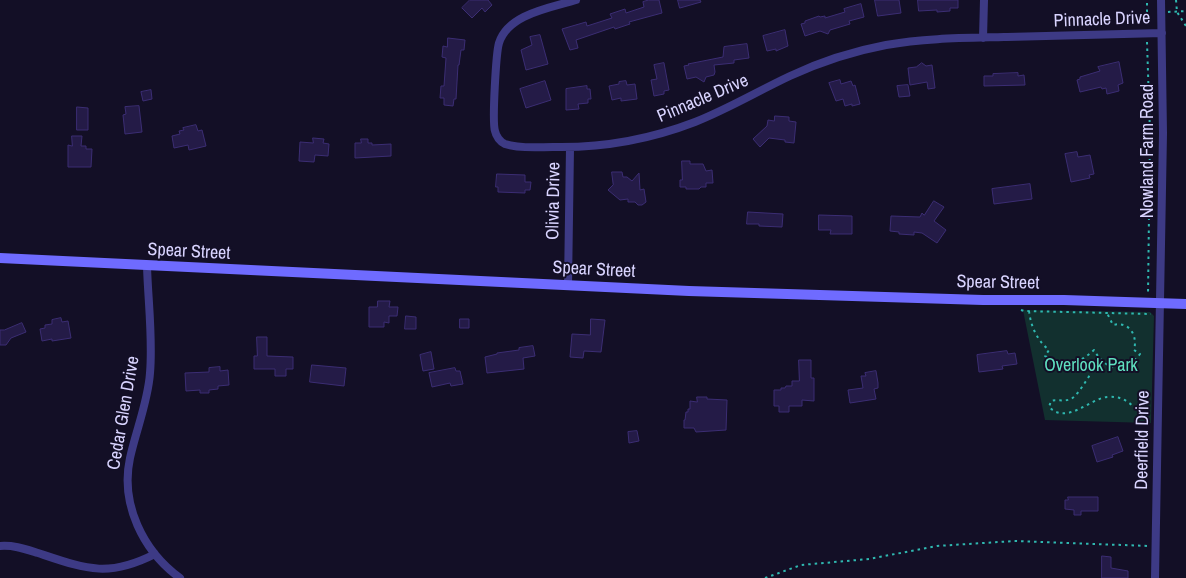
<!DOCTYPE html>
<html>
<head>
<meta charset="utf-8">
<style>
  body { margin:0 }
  canvas { display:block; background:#130f26 }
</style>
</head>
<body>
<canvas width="1186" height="578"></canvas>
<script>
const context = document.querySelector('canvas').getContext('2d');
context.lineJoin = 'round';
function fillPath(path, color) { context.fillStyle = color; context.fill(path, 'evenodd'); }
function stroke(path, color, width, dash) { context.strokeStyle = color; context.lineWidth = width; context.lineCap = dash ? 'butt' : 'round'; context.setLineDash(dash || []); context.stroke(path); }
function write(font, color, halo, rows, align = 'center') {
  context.font = font + ' "Archivo Narrow",sans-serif'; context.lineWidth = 4; context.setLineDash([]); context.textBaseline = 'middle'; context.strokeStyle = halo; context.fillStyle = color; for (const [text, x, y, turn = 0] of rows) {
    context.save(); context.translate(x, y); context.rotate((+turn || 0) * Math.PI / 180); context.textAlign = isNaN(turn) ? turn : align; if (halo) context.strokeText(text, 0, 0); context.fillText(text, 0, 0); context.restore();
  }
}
fillPath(new Path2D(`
  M1023 310 1150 312 1154 316 1151 423 1045 420Z`), '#12302f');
const building = new Path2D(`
  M470 0H488L492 5 485 12 482 8 472 18 462 8Z
  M649 0H659L662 13 629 22 630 24 615 29 614 27 576 40 578 48 570 50 562 29 586 22 587 26 612 18 610 14 625 9 626 13 644 7 643 2Z
  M678 0H700L701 2 680 8Z
  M875 0H899L901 13 878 16Z
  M918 0H958V8H950V11L937 12V10L919 11Z
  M861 4 864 17 849 21 850 24 830 30 828 34 820 31 805 36 801 24 805 23V21L819 16 820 17 825 16V18L845 12 844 9Z
  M785 30 788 46 776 51V49L767 51 763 36Z
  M540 35 548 64 526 70 521 50 532 45 530 37Z
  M448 38 465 40 464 50H461L459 65H458L456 99H454L453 106 444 105V98H440L441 86H444L446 58 442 57 443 46 447 47Z
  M747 44 749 58 734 60V63L714 65 715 72 714 75 706 77 704 82 696 77 687 79 684 66 689 65 688 64 723 57 724 47Z
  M1119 62 1123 83 1118 85 1119 91 1107 94 1106 88 1102 89 1101 87 1080 92 1077 80 1080 79V77L1100 71 1098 67Z
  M664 63 669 90 664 91V94L654 96 651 80 657 79 654 65Z
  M922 63 926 66 932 65 935 88 928 89 927 82 910 85 908 68 916 67Z
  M1018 73V76L1024 75 1025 85 984 86V76H993V74Z
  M840 80 841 84 851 81 853 86 855 85 860 104 852 106V104L845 106 843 99 836 101 829 83Z
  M545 81 551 100 526 108 520 89Z
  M626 81 627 85 635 84 637 99 621 101V98L612 100 609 86 619 84V82Z
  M908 85 910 96 899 97 897 86Z
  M587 86V89H590L591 99H588V103L578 104 579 109 566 110V89Z
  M151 90 152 99 143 101 141 92Z
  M139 106 142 132 125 134 123 115 126 114 125 107Z
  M77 107 88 108V130H77Z
  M775 116 789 117V121L796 122 794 143 785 142V140L769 138 760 147 753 139 767 126 768 120 774 121Z
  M196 125 198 131 202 130 206 146 189 150 188 145 174 148 172 136 180 134 179 131 184 130 183 128Z
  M72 136H82L81 146H86V149H92L91 167H68V145L72 146Z
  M313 138 324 139 323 143 329 144 328 156 315 155 314 162 299 161 300 142 313 143Z
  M361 139H368V143H372V145L391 144V156L355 158V143H361Z
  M1077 152 1078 157 1090 155 1094 174 1089 175 1090 178 1071 182 1065 154Z
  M682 161H690V164H703L706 171 712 170 713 183H706V187H701L699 189H686V187H680V180H682Z
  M612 172H622L623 177H627L632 181 639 173 640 190 644 189 646 202 642 205H638L635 202H628V199L620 200 608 190 613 185Z
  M497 174 525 175V182H531L530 190H525V193L498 192V187H496Z
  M1030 184 1032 199 994 204 992 189Z
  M934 201 944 207 934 221 946 230 937 243 922 233 914 232V235L899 234V232L890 231 891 216 920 217 922 213 924 215Z
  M748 212 783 214 782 227 759 226V224H747Z
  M819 215 852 216V234H830L831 230H819Z
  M378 301H390L389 307H398L397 316H389V323L384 322V327H369V307H377Z
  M406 316 416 317V329H405Z
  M61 318 62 322 68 321 71 338 52 341V339L42 341 40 329 45 328V325L52 324V320Z
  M460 319H469V328H460Z
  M591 319 605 320 601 352 584 351 583 358 570 357 572 334 590 335Z
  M22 323 26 332 11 338 6 345H0V330H4Z
  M257 337H267V356L293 357V369H286V376H275V369H254V356H257Z
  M533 346 535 356 523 358 524 369 487 373 485 357 497 354V353L519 350V348Z
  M1007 351 1008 354 1015 353 1017 364 1002 366 1003 369 979 372 977 355Z
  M431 352 434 369 423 371 420 355Z
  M799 360H811V378H814V401L802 400V406H789V412H779V406H774V390H781V388H785L786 386H792V381H799Z
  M312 365 346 368 344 386 310 382Z
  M220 367V371L228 370 229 385 218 386V389L209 390V393H200V390L186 391 185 373 209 372V368Z
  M455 368 456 371H460L463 384 451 386 450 383 432 387 429 373Z
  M876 371 878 383V388L874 389 876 399 850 403 848 390 863 388 861 376H866L865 373Z
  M697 397H707V399L727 400 726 430 696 432 694 428H684V420H685L686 412H688V409H690V401L697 402Z
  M637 431 639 441 629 443 628 432Z
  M1118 437 1123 451 1112 455 1113 457 1097 462 1092 446Z
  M1068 497H1098V511H1081V515H1074V510L1065 509V500H1068Z
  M1102 556 1111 557V568L1128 571V578H1102Z`);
fillPath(building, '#241b47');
stroke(building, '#3b2d73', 1);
stroke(new Path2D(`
  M1176 0 1177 12 1186 26
  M1168 12 1186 11
  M1147 25V0
  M1147 42 1150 133 1148 295
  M1021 310 1024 311 1151 314
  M1029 311C1031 327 1037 340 1049 350L1045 356C1064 367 1078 365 1094 350 1106 371 1125 375 1140 354L1134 350C1138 335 1129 321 1113 325L1107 313
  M1099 359C1094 368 1079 395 1071 399 1064 402 1057 399 1051 401L1049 407C1067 425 1089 399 1107 397 1131 395 1132 412 1149 415
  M765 578 801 565 869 559 937 546 1014 541 1149 546`), '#2fb8b0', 2, [2.5, 4]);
stroke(new Path2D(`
  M576 0C550 8 508 14 499 43 496 53 492 122 495 131 496 136 500 142 505 144 519 149 539 147 553 147 601 148 651 139 695 122 728 109 758 91 790 76 820 62 854 51 886 45 925 38 965 38 1004 37 1057 36 1110 34 1162 33
  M983 38 984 0
  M147 266C148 301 153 338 150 373 148 402 136 430 130 458 120 504 143 551 180 578
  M568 285 570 148
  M0 546C14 545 25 549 38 553 86 569 108 578 155 554
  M1155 578 1163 133 1161 0`), '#3d3a85', 8);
stroke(new Path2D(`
  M0 258 689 291 983 300H1064L1186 304`), '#6f6bff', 10);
write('18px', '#d9d4ff', '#130f26', [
  ["Pinnacle Drive",1102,20,-2],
  ["Pinnacle Drive",703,99,-23],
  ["Nowland Farm Road",1148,151,-90],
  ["Olivia Drive",554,201,-89],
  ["Spear Street",189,252,3],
  ["Spear Street",594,270,3],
  ["Spear Street",998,283,1],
  ["Cedar Glen Drive",124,413,-80],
  ["Deerfield Drive",1143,440,-89]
]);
write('18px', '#5fe0c0', '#130f26', [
  ["Overlook Park",1091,366]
]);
</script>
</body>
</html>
